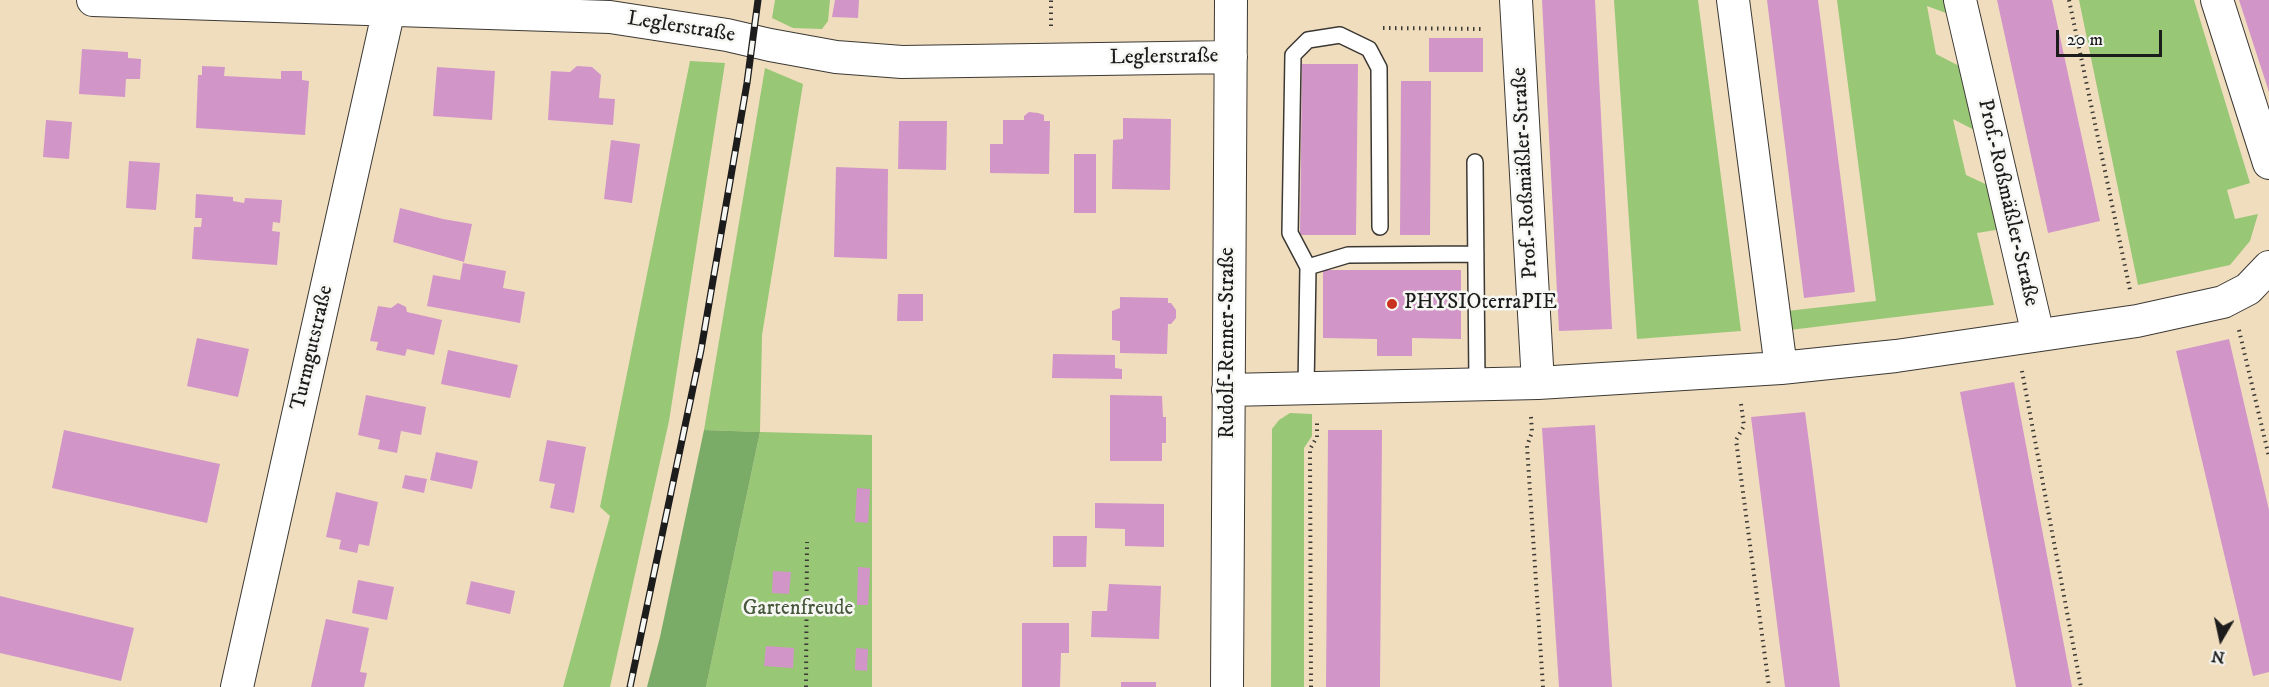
<!DOCTYPE html>
<html>
<head>
<meta charset="utf-8">
<style>
  body { margin:0 }
  #map { position:relative; width:2269px; height:687px; overflow:hidden; background:#f0ddbe; font-family:"IM FELL DW Pica",serif }
  canvas { display:block }
  .north { position:absolute; left:2191px; top:609px; width:60px; height:60px; -webkit-text-stroke:4px #f6f6f2; paint-order:stroke; rotate:189deg; font-size:16px; font-weight:700; line-height:24px; text-align:center; color:#1c1c1c }
  .north::after { content:''; display:block; margin:auto; width:21px; height:27px; background:#1c1c1c; clip-path:polygon(50% 0,100% 100%,50% 72%,0 100%) }
  .scale { position:absolute; left:2056px; top:30px; width:106px; height:27px; box-sizing:border-box; border:3px solid #1c1c1c; border-top:0; padding-left:8px; font-size:18px; line-height:21px; white-space:nowrap; color:#1c1c1c; -webkit-text-stroke:4px #f6f6f2; paint-order:stroke }
</style>
</head>
<body>
<div id="map">
<canvas width="2269" height="687"></canvas>
<div class="north">N</div>
<div class="scale">20 m</div>
</div>
<script>
const context = document.querySelector('canvas').getContext('2d');
context.lineJoin = 'round';
function fillPath(path, color) { context.fillStyle = color; context.fill(path, 'evenodd'); }
function stroke(path, color, width, dash) { context.strokeStyle = color; context.lineWidth = width; context.lineCap = dash ? 'butt' : 'round'; context.setLineDash(dash || []); context.stroke(path); }
function write(font, color, halo, rows, align = 'center') {
  context.font = font + ' "IM FELL DW Pica",serif'; context.lineWidth = 5; context.setLineDash([]); context.textBaseline = 'middle'; context.strokeStyle = halo; context.fillStyle = color; for (const [text, x, y, turn = 0] of rows) {
    context.save(); context.translate(x, y); context.rotate((+turn || 0) * Math.PI / 180); context.textAlign = isNaN(turn) ? turn : align; if (halo) context.strokeText(text, 0, 0); context.fillText(text, 0, 0); context.restore();
  }
}
fillPath(new Path2D(`
  M775 0H830L828 21 822 29 793 28 772 18Z
  M1614 0H1698L1741 331 1637 339Z
  M1837 0H1950L1954 16 1927 6 1936 54 1965 69 1982 134 1953 119 1966 175 1994 188 2002 229 1977 233 1994 305 1790 330 1787 311 1876 301Z
  M2079 0H2194L2250 183 2227 190 2235 219 2258 214 2250 241 2230 265 2138 285Z
  M690 61 725 63 669 421 610 687H563L610 516 600 507Z
  M765 68 803 84 762 335 760 432 872 435V687H706L760 432 704 430Z
  M1290 413 1312 414V436L1304 448V687H1271L1272 429 1279 420Z`), '#98c776');
fillPath(new Path2D(`
  M704 430 760 432 706 687H647L660 637Z`), '#7aac67');
fillPath(new Path2D(`
  M835 0H859L858 18 832 17Z
  M1542 0H1595L1612 329 1559 331Z
  M1767 0H1818L1855 292 1804 298Z
  M1997 0H2052L2100 221 2048 233Z
  M2239 0H2269V92Z
  M1429 38H1483V72H1429Z
  M82 49 128 52V58L141 59 140 79H126L125 97 79 94Z
  M1302 64H1358L1356 235H1300Z
  M202 66 225 67 224 76 281 79V71H302V80L309 81 305 135 196 128 198 75H202Z
  M577 66 592 67 601 75 599 98 615 99 613 125 548 120 551 71 570 72Z
  M437 67 495 71 492 120 433 116Z
  M1401 81H1431L1430 235H1400Z
  M1029 112 1038 113 1044 115V121H1050L1049 174 990 173V144H1003V120H1024V116Z
  M1123 118 1171 119 1170 190 1112 189 1113 140 1123 139Z
  M46 120 72 122 69 159 43 157Z
  M899 121H947L946 170 898 169Z
  M611 140 640 144 632 203 604 199Z
  M1074 154H1096V213H1074Z
  M129 161 160 163 156 210 126 208Z
  M836 167 888 169 887 259 834 257Z
  M196 194 233 197V201L244 203 245 198 282 200 280 223 273 222 272 231 280 232 277 265 192 259 194 227H201L202 218H195Z
  M400 208 443 219 472 224 464 262 393 242Z
  M463 263 506 271 503 288 525 292 520 323 427 306 433 275 460 280Z
  M1323 270H1461V339L1412 338V356H1377V339L1323 338Z
  M898 294H923V321H897Z
  M1120 297 1168 298V303H1171L1176 310V318L1171 324H1168L1167 354 1120 353V341L1112 340V311L1120 308Z
  M398 303 406 307 407 312 442 320 434 355 407 349 405 356 376 350 378 342 370 341 378 306 391 308Z
  M197 338 249 349 238 397 187 386Z
  M2229 339 2269 510V672L2253 676 2176 351Z
  M448 350 518 365 510 398 441 384Z
  M1053 354 1115 355V368L1122 369V379L1052 378Z
  M2014 382 2072 687H2016L1960 392Z
  M366 395 426 407 421 435 401 431 397 453 378 449 380 440 358 435Z
  M1110 395 1162 396 1163 417H1166V443H1162V461H1110Z
  M1805 412 1812 465 1840 687H1785L1751 417Z
  M1595 425 1612 687H1559L1542 428Z
  M64 430 220 464 207 523 52 488Z
  M1328 430H1382L1380 687H1326Z
  M547 440 586 447 574 513 550 508 555 484 539 481Z
  M436 452 478 461 472 489 430 480Z
  M405 475 427 479 424 493 402 488Z
  M857 488 870 489 868 523 855 522Z
  M336 492 378 502 369 546 359 544 357 553 339 549 341 540 326 537Z
  M1095 503 1164 504V547L1125 546V529L1095 528Z
  M1053 536H1087L1086 567H1053Z
  M858 567 870 568 868 605H857Z
  M773 571 791 572 789 594 772 593Z
  M358 580 394 587 387 620 352 613Z
  M471 581 515 591 510 614 466 604Z
  M1109 584 1161 586 1159 639 1091 637 1092 611H1107Z
  M0 596 134 628 121 681 0 653Z
  M326 619 369 628 360 672 367 673 364 687H311Z
  M1022 623H1069V653H1061L1060 687H1022Z
  M766 646 794 648 793 668 764 666Z
  M856 648 868 649 867 671 855 670Z
  M1121 682H1156V687H1121Z`), '#d295c8');
const service = new Path2D(`
  M1475 162 1477 384
  M1308 267 1348 255 1476 254
  M1306 388 1308 267 1290 233 1293 55 1308 40 1340 35 1369 49 1379 68 1380 227`);
const minor = new Path2D(`
  M93 0 610 17 727 35 770 45 836 57 902 62 1231 57
  M1516 0 1538 383
  M1733 0 1781 368
  M1960 0 2038 335
  M2217 0 2269 163
  M1228 390 1538 383 1781 368 1896 356 2137 321 2223 302 2248 289 2269 267
  M237 687 389 9
  M1227 687 1231 0`);
stroke(service, '#3c3934', 18);
stroke(minor, '#3c3934', 34);
stroke(new Path2D(`
  M2069 0 2130 290
  M1051 26V0
  M1383 28 1484 29
  M2239 330 2269 457
  M2022 371 2081 687
  M1741 404 1744 426 1736 440 1769 687
  M1531 417 1532 432 1527 446 1543 687
  M806 687 807 542
  M1311 687 1310 449 1317 437V420`), '#3c3934', 4, [1.5, 4.5]);
stroke(service, '#fff', 15);
stroke(minor, '#fff', 32);
const rail = new Path2D(`
  M630 687 701 350 747 83 758 0`);
stroke(rail, '#1c1c1c', 7);
stroke(rail, '#f6f6f2', 4.5, [14]);
for (const [x, y, r, color] of [
  [1392,304,6,"#c8321e"]
]) { const dot = new Path2D(); dot.arc(x, y, r, 0, 2 * Math.PI); context.fillStyle = color; context.fill(dot); stroke(dot, '#f6f6f2', 2); }
write('21px', '#1c1c1c', '#f6f6f2', [
  ["Leglerstraße",681,28,9],
  ["Leglerstraße",1164,58,-1],
  ["Prof.-Roßmäßler-Straße",1526,173,-93],
  ["Prof.-Roßmäßler-Straße",2007,203,77],
  ["Rudolf-Renner-Straße",1229,343,-90],
  ["Turmgutstraße",313,348,-77]
]);
write('21px', '#1c1c1c', '#f6f6f2', [
  ["PHYSIOterraPIE",1404,304]
], 'left');
write('21px', '#47583c', '#f6f6f2', [
  ["Gartenfreude",798,610]
]);
</script>
</body>
</html>
